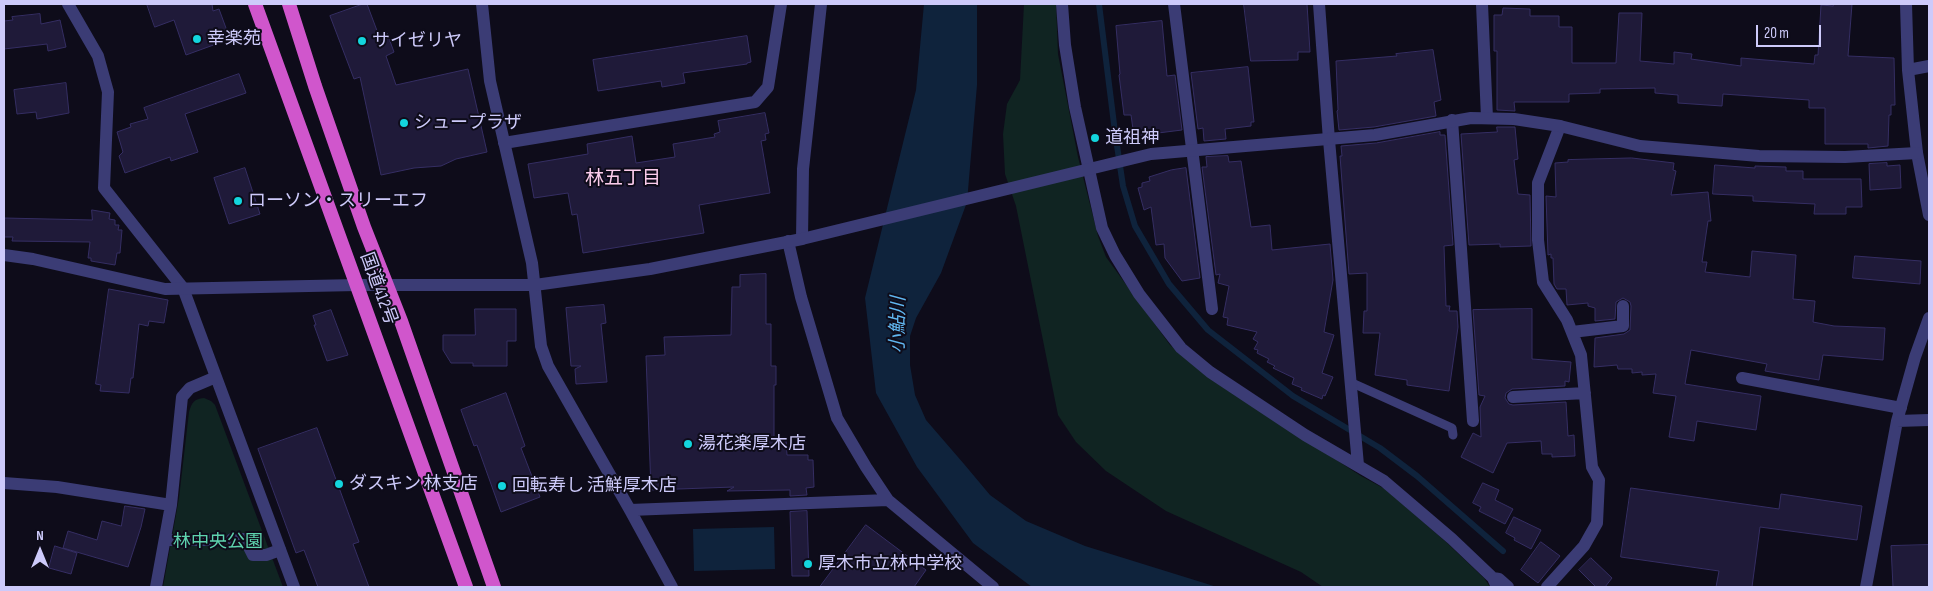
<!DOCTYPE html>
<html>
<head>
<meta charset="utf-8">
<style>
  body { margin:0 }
  #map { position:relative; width:1933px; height:591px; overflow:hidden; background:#0e0c1a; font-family:"Sofia Sans Condensed",sans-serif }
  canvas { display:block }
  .frame { position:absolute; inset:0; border:5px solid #cdcafa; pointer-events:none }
  .north { position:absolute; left:15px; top:526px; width:50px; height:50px; -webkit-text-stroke:4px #0e0c1a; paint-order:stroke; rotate:0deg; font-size:14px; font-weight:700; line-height:20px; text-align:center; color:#cdcafa }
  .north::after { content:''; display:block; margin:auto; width:18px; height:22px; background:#cdcafa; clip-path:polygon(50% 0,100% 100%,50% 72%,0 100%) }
  .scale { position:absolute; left:1756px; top:25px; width:65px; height:22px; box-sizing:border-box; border:2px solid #cdcafa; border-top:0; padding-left:6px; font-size:15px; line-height:18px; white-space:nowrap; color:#cdcafa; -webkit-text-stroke:4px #0e0c1a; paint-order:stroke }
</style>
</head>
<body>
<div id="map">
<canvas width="1933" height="591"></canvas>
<div class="frame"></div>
<div class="north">N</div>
<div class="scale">20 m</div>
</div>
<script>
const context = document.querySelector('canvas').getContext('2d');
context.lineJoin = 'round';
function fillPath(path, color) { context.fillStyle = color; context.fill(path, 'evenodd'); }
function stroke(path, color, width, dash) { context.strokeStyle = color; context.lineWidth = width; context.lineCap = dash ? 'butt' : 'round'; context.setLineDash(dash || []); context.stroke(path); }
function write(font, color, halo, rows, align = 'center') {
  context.font = font + ' "Sofia Sans Condensed","Noto Sans JP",sans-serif'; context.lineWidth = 4; context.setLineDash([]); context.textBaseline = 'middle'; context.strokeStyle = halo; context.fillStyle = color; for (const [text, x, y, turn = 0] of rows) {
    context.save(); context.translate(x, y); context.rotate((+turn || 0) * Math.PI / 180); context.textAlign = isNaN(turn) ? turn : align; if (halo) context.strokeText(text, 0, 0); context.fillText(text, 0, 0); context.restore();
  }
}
fillPath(new Path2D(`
  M1024 4H1056L1058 54 1078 157 1098 236 1106 257 1170 345 1204 374 1361 476 1385 489 1445 541 1484 578 1490 587H1323L1301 572 1166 511 1106 471 1076 442 1058 415 1016 206 1005 174 1003 134 1007 104 1020 80Z
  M204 398 211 401 215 405 283 587H163L179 498 189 412C192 402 194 399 204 398Z`), '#102422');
fillPath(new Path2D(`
  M924 4H977V85L967 202 941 273 916 318 910 336V365L915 395 926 420 964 464 990 495 1026 521 1085 546 1217 587H1032L973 543 917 467 876 393 865 298 916 90Z
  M774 527 775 569 694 571 693 529Z`), '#0f233c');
stroke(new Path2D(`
  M1099 4 1115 132 1123 186 1135 226 1169 284 1208 330 1293 396 1380 448 1417 476 1503 551`), '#0f233c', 6);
const building = new Path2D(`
  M147 4H212L213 11 219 9 230 39 186 55 174 20 155 27Z
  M363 4H367L379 36 387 33 394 52 386 56 396 85 468 69 487 152 456 159 441 166 414 168 381 175 360 77 354 79 330 16Z
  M1244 4H1307L1310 52H1298V60L1251 61Z
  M1833 4H1852L1848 56 1894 58 1895 105H1891V115H1889L1888 146 1868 148V144H1825V108H1809V100L1723 94 1722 106 1678 103V95L1655 93V88L1600 89V93L1569 94V102H1514L1515 111 1497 110V51H1494V15H1502L1503 8 1530 9V16H1559V27H1572V63H1616L1619 13H1642L1640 61 1674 64V52L1692 54 1691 59 1741 66V58L1814 64 1815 55H1818L1821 5 1833 6Z
  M40 14 41 24 60 20 66 47 48 51 47 44 4 49V21L13 20 12 17Z
  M1162 21 1167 76 1175 75 1182 130 1134 136 1131 115H1124L1119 75 1120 74 1116 26Z
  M747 36 751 62 747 63V64L683 73 685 83 662 87 661 81 598 91 593 60Z
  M1433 50 1441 100 1434 102 1436 116 1374 127 1339 130 1337 111 1338 110 1336 61 1397 56 1396 54Z
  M1248 67 1254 122H1251V126L1225 129 1226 139 1204 141 1203 128 1198 129 1191 73Z
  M239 74 246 93 185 114 198 152 171 161 170 157 125 173 119 156 123 152 117 132 131 127 130 124 148 119 144 108Z
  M66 83 69 113 37 119 36 112 17 114 14 90Z
  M765 113 769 133 765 134 766 140 761 141 770 193 699 205 704 233 583 253 577 214 572 215 568 193 534 198 528 164 588 154 587 144 632 136 636 163 675 157 673 144 715 137 714 134 720 132 718 121Z
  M1497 127H1515L1518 159 1514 160 1518 194 1530 195 1531 246 1500 247V244L1469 245 1461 134 1497 132Z
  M1440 132V135H1445L1453 245 1444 246 1446 306H1450L1449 311H1457L1458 327 1449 391 1407 385V380L1375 375 1380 333H1363L1364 311H1367V273L1349 274 1340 156H1342L1341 146 1376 143Z
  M1228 156 1229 162 1241 161 1251 227 1270 225 1272 250 1330 244 1333 280 1324 332 1334 335 1322 373 1333 377 1325 396 1323 395 1322 399 1301 390 1302 388 1292 384 1294 378 1273 368 1275 366 1267 362 1269 359 1257 353 1258 350 1254 349 1258 342 1253 339 1257 332 1227 325 1228 318 1223 317 1229 286 1218 283 1220 274 1216 275 1202 167H1207L1206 157Z
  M1632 158 1674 163 1673 170 1676 171 1671 195 1708 192 1711 221H1708L1702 262H1707L1705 272 1750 277 1752 251 1796 255 1793 299 1815 301 1813 322 1834 326 1885 328 1883 360 1823 355 1819 380 1765 371 1767 364 1691 350 1685 384 1761 396 1756 430 1697 421 1694 441 1669 437 1676 396 1653 393 1656 374 1642 375V372L1632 373V369H1618L1617 365 1594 367 1595 338 1624 334 1630 330 1631 306 1630 302 1623 298 1616 302 1615 319 1595 321V308L1588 306V303L1567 305 1566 289H1557L1554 284 1553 258H1551V254L1548 255 1546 196 1556 197 1555 163 1568 162V160Z
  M1887 163V166L1900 165 1901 188 1870 190 1869 164Z
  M1715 165 1755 168V166L1786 167V171H1803V179H1861L1862 207H1846V214H1814L1815 204 1753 201V196L1713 194Z
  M245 168 260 214 229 224 214 178Z
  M1186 168 1200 278 1182 281 1165 258 1164 244 1156 245 1151 207 1144 210 1138 188 1142 187V183L1150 181 1149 177 1171 170Z
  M92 210 110 213 109 219 115 220V225H119L118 230H122L120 253H117L115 265 91 261V258H88L90 242 12 241 13 237H4V218L92 220Z
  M1855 256 1921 261 1920 284 1853 278Z
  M766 274V324H771V366H776V385H774V438H786L787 455H808V460H813L814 487 806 488 807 495 790 496V490L727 491 734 487 651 490 646 356 665 355 664 337 731 335 732 287H740V275Z
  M109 289 168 300 164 323 149 321 148 326 139 324 133 378H131L129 393 100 391 101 385 96 384Z
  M604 305 606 323 601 324 607 382 576 384 575 369 581 366H571L566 308Z
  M475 309H516V341H507V366H473V363H451L443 350V335H475Z
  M1532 309V359L1571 362 1569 382 1565 381V386L1512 389 1506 393 1505 398 1509 404 1513 405 1566 402 1568 436 1574 435 1575 456 1552 457V454H1542L1541 441 1507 443 1493 473 1461 457 1473 433 1481 437 1480 407 1485 396 1479 395 1473 310Z
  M331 310 348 355 327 361 314 325H316L313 316Z
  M506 393 525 446 521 448 540 497 501 512 477 445 474 446 461 410Z
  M317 428 359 542 353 544 369 587H318L304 550 296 553 258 449Z
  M1483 483 1499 490 1495 500 1513 509 1505 524 1479 511 1481 507 1473 503Z
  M1631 488 1779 509 1781 494 1862 506 1857 540 1760 527 1752 587H1716L1719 571 1621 557Z
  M125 506 145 509 141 527 128 567 63 548 68 531 97 540 102 521 121 526Z
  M807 511 809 576H792L790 512Z
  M1514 517 1541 530 1531 549 1514 540 1515 538 1506 533Z
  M866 525 926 570 914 587H820Z
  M1541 542 1560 556 1538 583 1521 570Z
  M1929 545V587H1893L1891 546Z
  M55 546 77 553 71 574 49 568Z
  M1591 558 1612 578 1605 587H1596L1579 570Z`);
fillPath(building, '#1f1a39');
stroke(building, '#352e63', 1);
stroke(new Path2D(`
  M1350 382 1452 428 1453 435`), '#3b3c75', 9);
stroke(new Path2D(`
  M232 539H245L253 555H266L280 550
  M165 540H207`), '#3b3c75', 12);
stroke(new Path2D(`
  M68 4 98 56 108 92 104 188 183 288 294 587
  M482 4 490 81 532 263 541 346 548 366 630 510 672 587
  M1062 4 1065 45 1075 107 1102 228 1115 255 1139 294 1181 348 1210 372 1305 435 1384 481 1452 539 1493 578 1497 587
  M1174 4 1212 309
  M1319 4 1329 140 1358 465
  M1482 4 1487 118
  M1906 4 1908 70 1917 153 1929 215
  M1908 70 1929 66
  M1452 120 1473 421
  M504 143 755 102 768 87 781 4
  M802 239 803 169 821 4
  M788 241 801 297 837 418 866 467 888 500 993 587
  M1572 332 1623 326V306
  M1742 378 1901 408
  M1513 397 1585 393
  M1897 421 1929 420
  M4 483 57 487 171 505
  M630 510 888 500
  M1493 578 1499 579 1508 587
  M156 587 171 505 182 397 190 388 216 377
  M1547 587 1584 546 1597 523 1599 480 1592 467 1581 355 1567 320 1543 282 1538 240V183L1560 126
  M1866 587 1897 421 1915 357 1929 318`), '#3b3c75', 12);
stroke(new Path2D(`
  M4 255 33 259 165 289 357 285H535L650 269 802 239 1151 154 1375 135 1471 118 1514 119 1560 126 1640 146 1759 156 1845 157 1917 153`), '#3b3c75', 12);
stroke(new Path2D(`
  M255 4 466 587
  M289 4 315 86 364 227 401 321 494 587`), '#d056cc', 14);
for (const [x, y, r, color] of [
  [197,39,5,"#13d5dd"],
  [362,41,5,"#13d5dd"],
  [404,123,5,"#13d5dd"],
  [1095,138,5,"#13d5dd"],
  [238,201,5,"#13d5dd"],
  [688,444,5,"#13d5dd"],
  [339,484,5,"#13d5dd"],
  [502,486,5,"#13d5dd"],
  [808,564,5,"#13d5dd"]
]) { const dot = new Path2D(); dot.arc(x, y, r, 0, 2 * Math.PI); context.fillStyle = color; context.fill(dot); stroke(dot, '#0e0c1a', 2); }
write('18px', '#cdcafa', '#0e0c1a', [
  ["幸楽苑",207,39],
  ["サイゼリヤ",372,41],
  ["シュープラザ",414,123],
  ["道祖神",1105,138],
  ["ローソン・スリーエフ",248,201],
  ["湯花楽厚木店",698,444],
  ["ダスキン 林支店",349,484],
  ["回転寿し 活鮮厚木店",512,486],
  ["厚木市立林中学校",818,564]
], 'left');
write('18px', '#cdcafa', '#0e0c1a', [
  ["国道412号",378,289,70]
]);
write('18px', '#5ed2ae', '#0e0c1a', [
  ["林中央公園",218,542]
]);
write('19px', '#fbccec', '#0e0c1a', [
  ["林五丁目",623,179]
]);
write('italic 19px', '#61b7f1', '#0e0c1a', [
  ["小鮎川",899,325,-89]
]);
</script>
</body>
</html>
